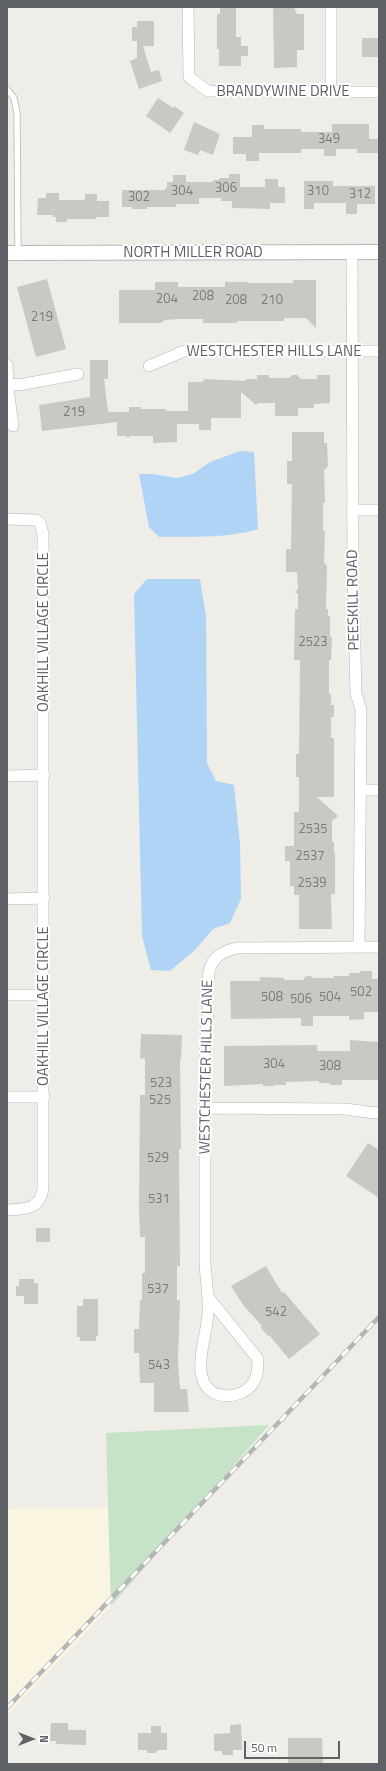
<!DOCTYPE html>
<html>
<head>
<meta charset="utf-8">
<style>
  body { margin:0 }
  #map { position:relative; width:386px; height:1771px; overflow:hidden; background:#eeede7; font-family:"Titillium Web",sans-serif }
  canvas { display:block }
  .frame { position:absolute; inset:0; border:8px solid #5e6165; pointer-events:none }
  .north { position:absolute; left:12px; top:1719px; width:40px; height:40px; -webkit-text-stroke:3px #fff; paint-order:stroke; rotate:90deg; font-size:11px; font-weight:700; line-height:16px; text-align:center; color:#5e6165 }
  .north::after { content:''; display:block; margin:auto; width:14px; height:18px; background:#5e6165; clip-path:polygon(50% 0,100% 100%,50% 72%,0 100%) }
  .scale { position:absolute; left:244px; top:1741px; width:96px; height:18px; box-sizing:border-box; border:2px solid #5e6165; border-top:0; padding-left:5px; font-size:12px; line-height:14px; white-space:nowrap; color:#5e6165; -webkit-text-stroke:3px #fff; paint-order:stroke }
</style>
</head>
<body>
<div id="map">
<canvas width="386" height="1771"></canvas>
<div class="frame"></div>
<div class="north">N</div>
<div class="scale">50 m</div>
</div>
<script>
const context = document.querySelector('canvas').getContext('2d');
context.lineJoin = 'round';
function fillPath(path, color) { context.fillStyle = color; context.fill(path, 'evenodd'); }
function stroke(path, color, width, dash) { context.strokeStyle = color; context.lineWidth = width; context.lineCap = dash ? 'butt' : 'round'; context.setLineDash(dash || []); context.stroke(path); }
function write(font, color, halo, rows, align = 'center') {
  context.font = font + ' "Titillium Web",sans-serif'; context.lineWidth = 4; context.setLineDash([]); context.textBaseline = 'middle'; context.strokeStyle = halo; context.fillStyle = color; for (const [text, x, y, turn = 0] of rows) {
    context.save(); context.translate(x, y); context.rotate((+turn || 0) * Math.PI / 180); context.textAlign = isNaN(turn) ? turn : align; if (halo) context.strokeText(text, 0, 0); context.fillText(text, 0, 0); context.restore();
  }
}
fillPath(new Path2D(`
  M108 1508 111 1606 7 1715V1509Z`), '#faf5e0');
fillPath(new Path2D(`
  M269 1425 111 1606 106 1433Z`), '#c6e3c7');
fillPath(new Path2D(`
  M240 451 254 452 258 529C227 539 191 536 159 537L149 527 139 474H153L177 478 193 474 210 462Z
  M147 579H200L206 617 207 763 216 781 234 785 240 844 241 899 230 923 213 929 195 950 170 971 151 970 142 936 134 594Z`), '#b0d4f5');
fillPath(new Path2D(`
  M220 7H236V37H241V46H248V56H241V66H219V49H217V14H220Z
  M273 7H294L297 14H304V50H297V67L274 68Z
  M137 21H154V46H143L151 72 159 70 162 81 139 89 130 61 137 58V41H132V27H137Z
  M362 38H379V57H362Z
  M158 98 173 108 174 106 184 113 170 133 146 116Z
  M194 122 220 134 213 155 200 150 198 155 184 150Z
  M332 124H369V139H379V153H357V149H336V156H324V149H301V153H259V161H246V154H233V137H252V125H264V129H301V132H332Z
  M229 174H240V187H265V179H278V187H285V203H270V209L232 208V201H221V198H199V204H176V207H147V209H132V207H122V190H165V188H167V182H173V175H186V182H213V180H219V178H229Z
  M304 181H333V186H375V204H357V214H346V203H314V209H304Z
  M46 193H59V200H85V194H97V201H109V217H96V219H67V222H56V217H53V215H37L38 198H46Z
  M47 279 66 349 36 357 17 287Z
  M293 280H316V328L306 318H284V321H237V323H203V319H178L165 320 161 323H119V290H155V282H178V287H225V282H248V283H293Z
  M90 360H108V379H104L108 412H129V407H141V409H166V411H188V382H202L205 379 246 381V379H257V375H269V378H289L292 375H297L301 379H317V375H330V403L314 404V408H298V416H275V403H258L256 405 241 392V418H211V430H199V424H177V442L153 443V436H130L128 438 126 436H117V422L42 431 39 405 90 397Z
  M292 432H324V443H327L328 466 324 470 325 503H323V531H325L324 563 327 566 326 609H328V616H330V637H332L331 660H329V694H331V705H334V717H331V738H334V797H317L338 816 332 821V842H334V853H335V894H331L332 929H299V895H294V886H290V861H285V846H294V812H299V777H296V754H299L300 660H294L295 609H298V594L295 592 298 589 297 572H286V549H291L292 484H287V461H292Z
  M360 971H372V979H379V1012H364V1019L349 1020V1016H313V1026H301V1018L231 1019 230 981H260V977L284 978V980H303L306 976H311L313 978H334V976H349V973H360Z
  M141 1034 182 1035 181 1060 180 1059 181 1149H179L180 1266H177V1300H180L178 1360 180 1389H187L189 1412H154V1383H140L139 1353H134V1329H139L140 1300H142V1273H145V1237H140L139 1206 140 1095H145V1059L140 1058Z
  M350 1040 379 1042V1080H342V1085H330V1083H319V1081L286 1082V1085H274V1086H263V1084L224 1086V1046L317 1045V1051H350Z
  M368 1143 379 1150V1198L346 1176Z
  M36 1228H50V1242H36Z
  M266 1266 282 1293 284 1292 320 1334 289 1359 269 1335 268 1336 260 1327 262 1326 244 1306 231 1286Z
  M19 1279H34V1283H38V1304H24V1296H16V1286H19Z
  M83 1299H98V1336H96V1341H80V1337H77V1306H83Z
  M51 1723H68V1730H86V1745L56 1744V1741H50Z
  M241 1724 242 1750H233V1755H222V1751H214V1734L230 1733V1725Z
  M151 1726H161V1733H167V1750H158L155 1753H147V1750H138V1733H151Z
  M288 1738H322L323 1764H288Z`), '#cac8c3');
const service = new Path2D(`
  M7 89 14 98 17 113 18 253`);
const minor = new Path2D(`
  M188 7 189 77 208 91 379 92
  M331 7V92
  M352 252 353 578 356 694 361 709 359 947
  M7 365 8 389 13 426
  M149 366 184 351H379
  M7 383 19 385 78 374
  M353 510H379
  M7 519 36 520 40 523 43 534V1189C40 1210 24 1209 7 1210
  M7 776 44 775
  M361 790H379
  M7 899 44 898
  M7 995H44
  M7 1097H44
  M205 1108 345 1109 375 1113 379 1112
  M208 1297 258 1359C258 1367 258 1376 253 1383 242 1400 210 1401 203 1380 196 1362 207 1333 208 1313 209 1297 206 1280 205 1264V1044C206 1033 207 1023 208 1012 209 984 200 954 238 948L379 947`);
const tertiary = new Path2D(`
  M7 253 379 252`);
stroke(service, '#b4b6b9', 7);
stroke(minor, '#b4b6b9', 12);
stroke(tertiary, '#b4b6b9', 16);
stroke(service, '#fff', 5.5);
stroke(minor, '#fff', 11);
stroke(tertiary, '#fff', 14);
const rail = new Path2D(`
  M7 1708 379 1317`);
stroke(rail, '#b4b5b5', 4.5);
stroke(rail, '#fff', 3, [9]);
write('13px', '#797b7c', null, [
  ["349",329,140],
  ["306",226,189],
  ["304",182,192],
  ["310",318,192],
  ["312",360,195],
  ["302",139,198],
  ["208",203,297],
  ["204",167,300],
  ["208",236,301],
  ["210",272,301],
  ["219",42,318],
  ["219",74,413],
  ["2523",313,643],
  ["2535",313,830],
  ["2537",310,857],
  ["2539",312,884],
  ["502",361,993],
  ["508",272,998],
  ["504",330,998],
  ["506",301,1000],
  ["304",274,1065],
  ["308",330,1067],
  ["523",161,1084],
  ["525",160,1101],
  ["529",158,1159],
  ["531",159,1200],
  ["537",158,1290],
  ["542",276,1313],
  ["543",159,1366]
]);
write('15px', '#5e6165', '#fff', [
  ["BRANDYWINE DRIVE",283,92],
  ["NORTH MILLER ROAD",193,253],
  ["WESTCHESTER HILLS LANE",274,352],
  ["PEESKILL ROAD",354,600,-91],
  ["OAKHILL VILLAGE CIRCLE",44,632,-90],
  ["OAKHILL VILLAGE CIRCLE",44,1006,-90],
  ["WESTCHESTER HILLS LANE",207,1067,-89]
]);
</script>
</body>
</html>
